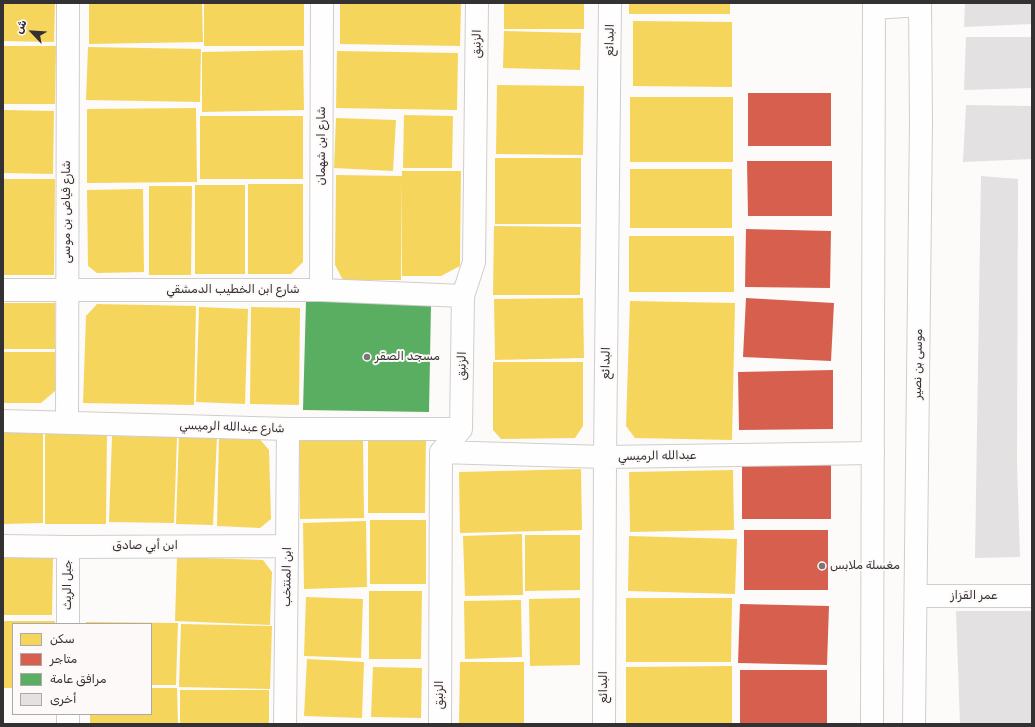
<!DOCTYPE html>
<html>
<head>
<meta charset="utf-8">
<style>
  body { margin:0 }
  #map { position:relative; width:1035px; height:727px; overflow:hidden; background:#fdfafa; font-family:Rubik,"Noto Naskh Arabic",sans-serif }
  canvas { display:block }
  .frame { position:absolute; inset:0; border:4px solid #343132; pointer-events:none }
  .legend { position:absolute; left:12px; top:623px; width:140px; height:92px; box-sizing:border-box; background:#fef9f9; border:1px solid #ada9a9; margin:0; padding:5px 7px; list-style:none; font-size:12px; color:#343132 }
  .legend li { display:flex; align-items:center; gap:8px; height:20px }
  .legend b { width:20px; border:1px solid #ada9a9 }
  .north { position:absolute; left:12px; top:12px; width:40px; height:40px; -webkit-text-stroke:3px #fef9f9; paint-order:stroke; rotate:295deg; font-size:11px; font-weight:700; line-height:16px; text-align:center; color:#343132 }
  .north::after { content:''; display:block; margin:auto; width:14px; height:18px; background:#343132; clip-path:polygon(50% 0,100% 100%,50% 72%,0 100%) }
</style>
</head>
<body>
<div id="map">
<canvas width="1035" height="727"></canvas>
<div class="frame"></div>
<ul class="legend">
<li><b style="height:11px;background:#f6d55c"></b>سكن</li>
<li><b style="height:11px;background:#d6604d"></b>متاجر</li>
<li><b style="height:11px;background:#5aae61"></b>مرافق عامة</li>
<li><b style="height:11px;background:#e4e1e2"></b>أخرى</li>
</ul>
<div class="north">ش</div>
</div>
<script>
const context = document.querySelector('canvas').getContext('2d');
context.lineJoin = 'round';
function fillPath(path, color) { context.fillStyle = color; context.fill(path, 'evenodd'); }
function stroke(path, color, width, dash) { context.strokeStyle = color; context.lineWidth = width; context.lineCap = dash ? 'butt' : 'round'; context.setLineDash(dash || []); context.stroke(path); }
function write(font, color, halo, rows, align = 'center') {
  context.font = font + ' Rubik,"Noto Naskh Arabic",sans-serif'; context.lineWidth = 4; context.setLineDash([]); context.textBaseline = 'middle'; context.strokeStyle = halo; context.fillStyle = color; for (const [text, x, y, turn = 0] of rows) {
    context.save(); context.translate(x, y); context.rotate((+turn || 0) * Math.PI / 180); context.textAlign = isNaN(turn) ? turn : align; if (halo) context.strokeText(text, 0, 0); context.fillText(text, 0, 0); context.restore();
  }
}
fillPath(new Path2D(`
  M3 3H55L54 42 3 41Z
  M89 3H202L203 42 89 44Z
  M204 3H304V46H204Z
  M340 3H461L460 46 340 44Z
  M504 3H584V29H504Z
  M629 3H730V14H629Z
  M633 21 732 22V87L633 86Z
  M504 31 581 33 580 70 503 68Z
  M3 46H56L55 104H3Z
  M88 47 201 49 200 102 86 100Z
  M303 50 304 110 202 112V52Z
  M337 51 458 53 457 110 336 108Z
  M497 85 584 86 583 155 496 154Z
  M630 97H733V162H630Z
  M196 108 197 182 87 183V109Z
  M3 110 54 111 53 174 3 173Z
  M404 115 453 116 452 168H403Z
  M200 116H303V179H200Z
  M336 118 396 120 393 171 334 168Z
  M495 158H581V224H495Z
  M630 169H732V228H630Z
  M402 171H461L460 266 441 276H402Z
  M336 175 402 176 401 280H343L335 265Z
  M3 179H55L54 275H3Z
  M248 184H303V262L291 274H248Z
  M195 185H245V274H195Z
  M149 186H192L191 275H149Z
  M143 189 144 272 97 273 88 266 87 190Z
  M494 226 581 227 580 295H493Z
  M629 236H734V292H629Z
  M583 298 584 358 495 360 494 299Z
  M630 301 735 303 732 440 635 438 626 426Z
  M3 303H55V349H3Z
  M97 304 196 306 194 405 83 403 86 316Z
  M199 307 248 309 245 404 196 402Z
  M251 307 300 308 299 405 250 404Z
  M3 352H55V391L41 403H3Z
  M493 362H583V426L575 438 501 439 493 430Z
  M43 431V523L3 524V432Z
  M45 431H107L106 524H45Z
  M179 434 217 436 213 525 176 524Z
  M112 436 177 437 174 523 109 522Z
  M219 436 258 437 269 450 271 519 260 528 217 526Z
  M368 437H426L425 513H368Z
  M363 440 364 518 300 519 299 441Z
  M581 469 582 530 460 533 459 472Z
  M733 470 734 530 630 532 629 472Z
  M370 520H426V584H370Z
  M366 521 367 587 304 589 303 523Z
  M522 534 523 595 465 596 463 536Z
  M525 535H580V590L525 591Z
  M629 536 737 539 735 594 628 591Z
  M3 557H53L52 615H3Z
  M177 557 263 560 272 572 270 625 175 621Z
  M369 591H422L421 659H369Z
  M306 597 363 599 361 658 304 656Z
  M580 598V665L530 666 529 599Z
  M626 598H732L731 662H626Z
  M521 600 522 657 465 659 464 601Z
  M3 621H55V624H13V688H3Z
  M86 622 178 623 176 685H151V624H86Z
  M181 624 272 626 270 689 179 687Z
  M307 659 364 662 362 718 304 716Z
  M460 662H524V724H459Z
  M732 666V724H626V667Z
  M373 667 422 668 421 718 371 717Z
  M151 688H177L178 724H90V714H151Z
  M180 690H269V724H180Z`), '#f6d55c');
fillPath(new Path2D(`
  M748 93H831V146H748Z
  M747 161H832V216H748Z
  M746 229 831 231 830 288 745 287Z
  M746 298 834 303 831 361 743 357Z
  M833 370V429L739 430 738 372Z
  M742 459 831 461V519H742Z
  M744 530H828V590H744Z
  M740 604 829 606 827 665 738 663Z
  M740 670H827V724H740Z`), '#d6604d');
fillPath(new Path2D(`
  M306 301 431 304 429 412 303 410Z`), '#5aae61');
fillPath(new Path2D(`
  M965 3H1032V24L964 27Z
  M966 37H1032V88L964 90Z
  M966 105 1032 106V159L963 162Z
  M981 176 1018 179 1017 463 1020 557 975 558Z
  M956 611H1032V724H960Z`), '#e4e1e2');
const minor = new Path2D(`
  M3 290H321L463 296
  M321 290 322 3
  M3 421 288 429H461
  M67 422 68 3
  M441 452 605 457 873 453
  M3 546 68 547 287 546
  M916 596H1032
  M68 624V547
  M68 724V714
  M285 724 287 546 288 429
  M440 724 441 452 461 429 463 296 474 262 477 3
  M604 724 605 457 610 3`);
const tertiary = new Path2D(`
  M874 8 920 5
  M872 724 874 3
  M914 724 921 122 920 3`);
stroke(minor, '#d0cdcd', 24);
stroke(tertiary, '#d0cdcd', 24);
stroke(minor, '#fffefe', 22);
stroke(tertiary, '#fffefe', 22);
for (const [x, y, r, color] of [
  [367,357,4,"#7a7778"],
  [822,566,4,"#7a7778"]
]) { const dot = new Path2D(); dot.arc(x, y, r, 0, 2 * Math.PI); context.fillStyle = color; context.fill(dot); stroke(dot, '#fef9f9', 1.5); }
write('12px', '#343132', '#fef9f9', [
  ["البدائع",610,40,-89],
  ["الزنبق",477,44,-89],
  ["شارع ابن شهمان",322,146,-90],
  ["شارع فياض بن موسى",67,212,-90],
  ["شارع ابن الخطيب الدمشقي",233,290],
  ["البدائع",606,363,-89],
  ["موسى بن نصير",918,364,-89],
  ["الزنبق",462,366,-89],
  ["شارع عبدالله الرميسي",232,427,2],
  ["عبدالله الرميسي",657,456,-1],
  ["ابن أبي صادق",145,546],
  ["ابن المنتخب",287,577,-89],
  ["جبل الريث",68,585,-90],
  ["عمر القزاز",974,596],
  ["البدائع",604,687,-90],
  ["الزنبق",440,695,-90]
]);
write('12px', '#343132', '#fef9f9', [
  ["مسجد الصقر",375,357],
  ["مغسلة ملابس",830,566]
], 'left');
</script>
</body>
</html>
